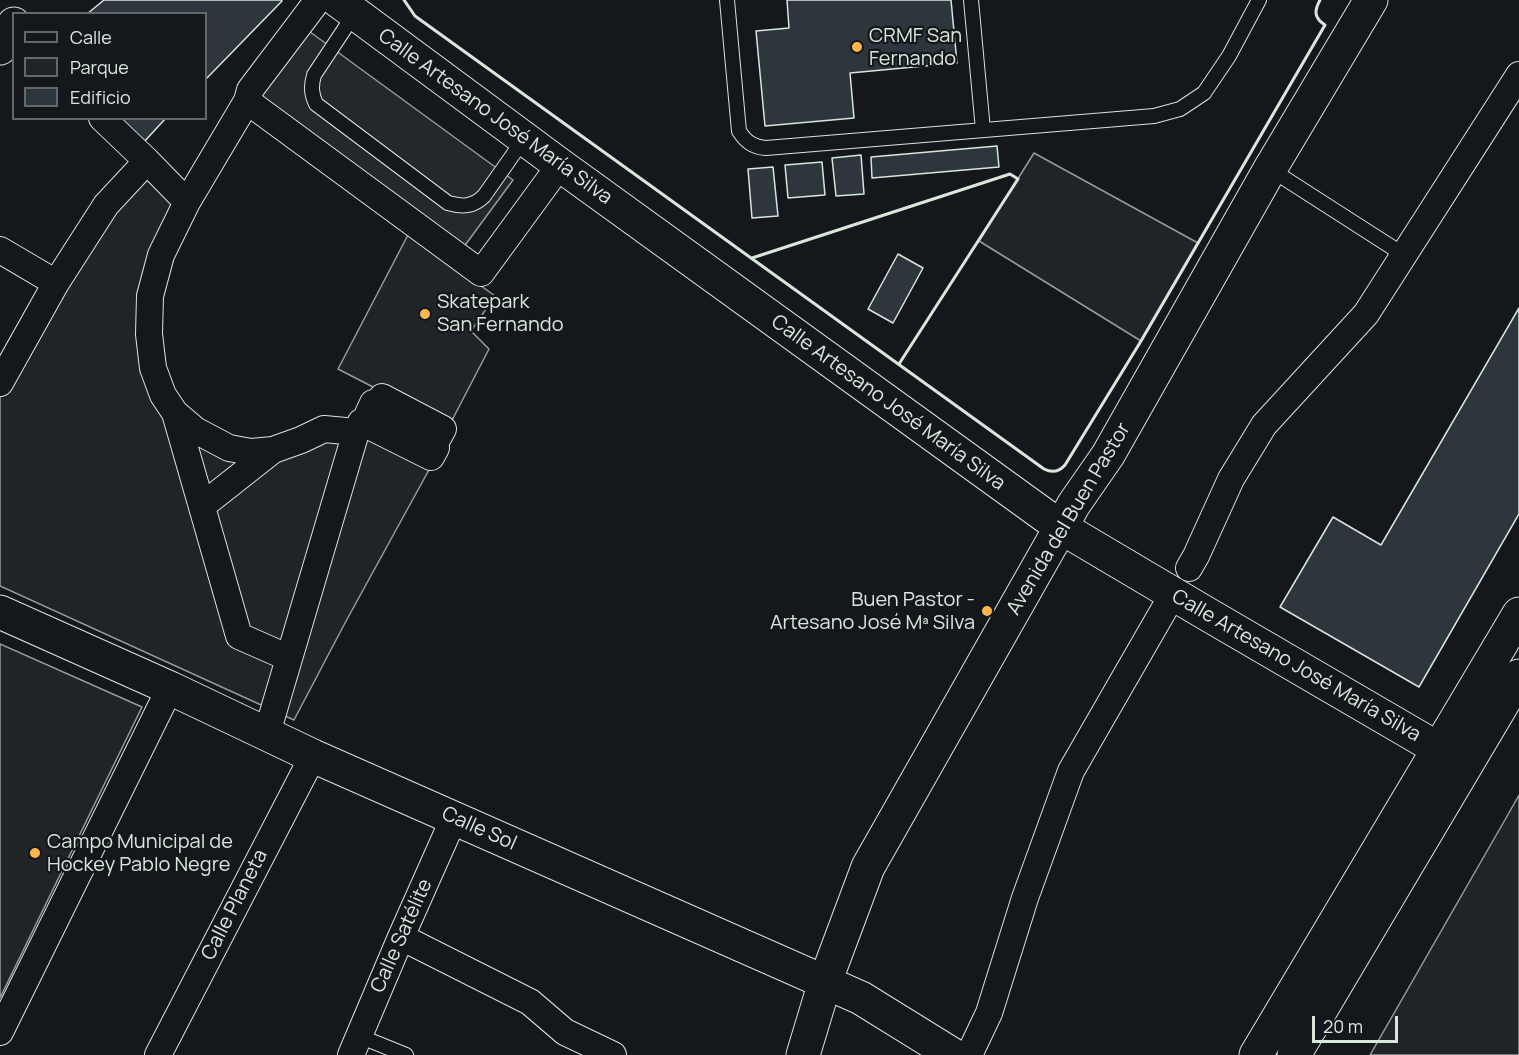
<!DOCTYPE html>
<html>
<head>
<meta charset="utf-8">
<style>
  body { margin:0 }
  #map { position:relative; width:1519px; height:1055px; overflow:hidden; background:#14181c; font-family:Manrope,sans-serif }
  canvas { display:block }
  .legend { position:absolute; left:12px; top:12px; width:195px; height:108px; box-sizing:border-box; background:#14181c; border:2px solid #626a69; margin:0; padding:8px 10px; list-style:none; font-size:18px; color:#d8e6dc }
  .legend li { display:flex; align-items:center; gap:12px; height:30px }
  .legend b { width:30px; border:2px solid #626a69 }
  .scale { position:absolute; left:1312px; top:1016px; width:86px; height:27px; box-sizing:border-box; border:3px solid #d8e6dc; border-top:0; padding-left:8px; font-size:18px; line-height:21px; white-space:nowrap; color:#d8e6dc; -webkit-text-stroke:4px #14181c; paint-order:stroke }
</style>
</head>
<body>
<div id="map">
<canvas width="1519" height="1055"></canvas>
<ul class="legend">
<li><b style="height:8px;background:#14181c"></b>Calle</li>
<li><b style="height:16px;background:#202428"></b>Parque</li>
<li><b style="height:16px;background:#2c363c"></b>Edificio</li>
</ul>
<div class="scale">20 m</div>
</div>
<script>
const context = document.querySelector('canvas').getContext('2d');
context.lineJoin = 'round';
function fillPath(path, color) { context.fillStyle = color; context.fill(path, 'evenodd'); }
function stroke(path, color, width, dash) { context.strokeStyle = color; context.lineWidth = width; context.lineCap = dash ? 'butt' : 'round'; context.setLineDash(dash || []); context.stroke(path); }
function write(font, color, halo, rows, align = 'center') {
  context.font = font + ' Manrope,sans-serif'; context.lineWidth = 4.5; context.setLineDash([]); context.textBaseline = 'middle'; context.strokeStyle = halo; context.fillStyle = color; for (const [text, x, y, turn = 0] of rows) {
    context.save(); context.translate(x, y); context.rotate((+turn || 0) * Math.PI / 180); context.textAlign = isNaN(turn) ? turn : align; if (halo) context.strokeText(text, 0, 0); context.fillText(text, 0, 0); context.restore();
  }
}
const green = new Path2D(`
  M1034 153 1198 243 1141 341 979 241Z
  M147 161 187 202 150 296 163 395 229 448 356 432 430 468 345 623 294 720 0 586V383Z
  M409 233 495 296 471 331 489 349 449 426 338 369Z
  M0 644 142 707 0 998Z
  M1519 795V1055H1370L1506 818Z`);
fillPath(green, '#202428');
stroke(green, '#939e99', 1.5);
const parking = new Path2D(`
  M306 29 513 180 463 248 256 96Z`);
fillPath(parking, '#24282b');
stroke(parking, '#939e99', 1.5);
const building = new Path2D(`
  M104 0H281L282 1 206 79V14H87Z
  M787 0H951L957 63 850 73 854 118 765 126 756 31 789 28Z
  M119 118H166L143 143Z
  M997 146 999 167 872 178 871 157Z
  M861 155 864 194 836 196 832 158Z
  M822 162 825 195 788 198 785 165Z
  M773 167 778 216 752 218 748 169Z
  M898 254 923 268 893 323 868 309Z
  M1519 308V514L1419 687 1280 607 1333 517 1381 545Z`);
fillPath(building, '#2c363c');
stroke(building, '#d8e6dc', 1.5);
const lane = new Path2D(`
  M727 0 739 131C746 142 753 147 766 148L1154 116 1180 109 1204 93 1229 56 1259 0
  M971 0 983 130
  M355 13 314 75C311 86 311 93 316 104L448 203C462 207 473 207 484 196L524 139
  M1270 169 1404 255
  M359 1036 406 1055`);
const street = new Path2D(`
  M318 0 250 90 247 101 187 202 161 255 150 296 149 334 153 368 163 395 175 413 195 430 229 448 251 452 273 450 301 440 324 429 356 432
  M247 101 481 273 560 165
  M147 161 187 202
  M0 250 56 283
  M0 383 56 283 106 205 147 161 102 118
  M175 413 239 636 289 658
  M202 506 273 450
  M1189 568 1196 556 1231 479 1264 425 1366 314 1519 75
  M267 733 356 432 361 422 431 457 436 448 368 414 373 403 438 438 443 429 382 397
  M401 937 530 1002 565 1032 613 1055
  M0 1032 170 688
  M158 1055 313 756
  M351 1055 401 937 454 818
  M969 1055 989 1013 1025 898 1071 771 1173 594`);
const secondary = new Path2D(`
  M337 0 560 165 1062 528 1202 611 1466 765
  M0 48 14 24
  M0 612 170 688 313 756 861 998 953 1055
  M803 1055 825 982 868 867 1074 504 1108 455 1270 169 1371 0
  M1256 1055 1519 614
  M1294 1055 1519 676`);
stroke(lane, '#d8e6dc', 16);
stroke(street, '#d8e6dc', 28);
stroke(secondary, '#d8e6dc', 35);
stroke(lane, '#14181c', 14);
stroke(street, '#14181c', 26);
stroke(secondary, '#14181c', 33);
stroke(new Path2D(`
  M404 0 415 16 1044 469C1052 473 1059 472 1065 465L1141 341 1325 25C1314 18 1314 11 1320 0
  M752 258 1010 174 1018 179 899 364`), '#d8e6dc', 3);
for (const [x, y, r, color] of [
  [857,47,6,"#ffb74d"],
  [425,314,6,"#ffb74d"],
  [987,611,6,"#ffb74d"],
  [35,853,6,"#ffb74d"]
]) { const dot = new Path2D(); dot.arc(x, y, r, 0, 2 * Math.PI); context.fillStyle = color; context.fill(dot); stroke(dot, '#14181c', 2); }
write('20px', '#d8e6dc', '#14181c', [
  ["CRMF San",869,36],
  ["Fernando",869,59],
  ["Skatepark",437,302],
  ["San Fernando",437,325],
  ["Buen Pastor -",975,600,"right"],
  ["Artesano José Mª Silva",975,623,"right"],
  ["Campo Municipal de",47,842],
  ["Hockey Pablo Negre",47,865]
], 'left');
write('20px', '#d8e6dc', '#14181c', [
  ["Calle Artesano José María Silva",495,117,36],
  ["Calle Artesano José María Silva",888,403,36],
  ["Avenida del Buen Pastor",1069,519,-59],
  ["Calle Artesano José María Silva",1296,666,30],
  ["Calle Sol",479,829,24],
  ["Calle Planeta",235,905,-63],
  ["Calle Satélite",402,936,-66]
]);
</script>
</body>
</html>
